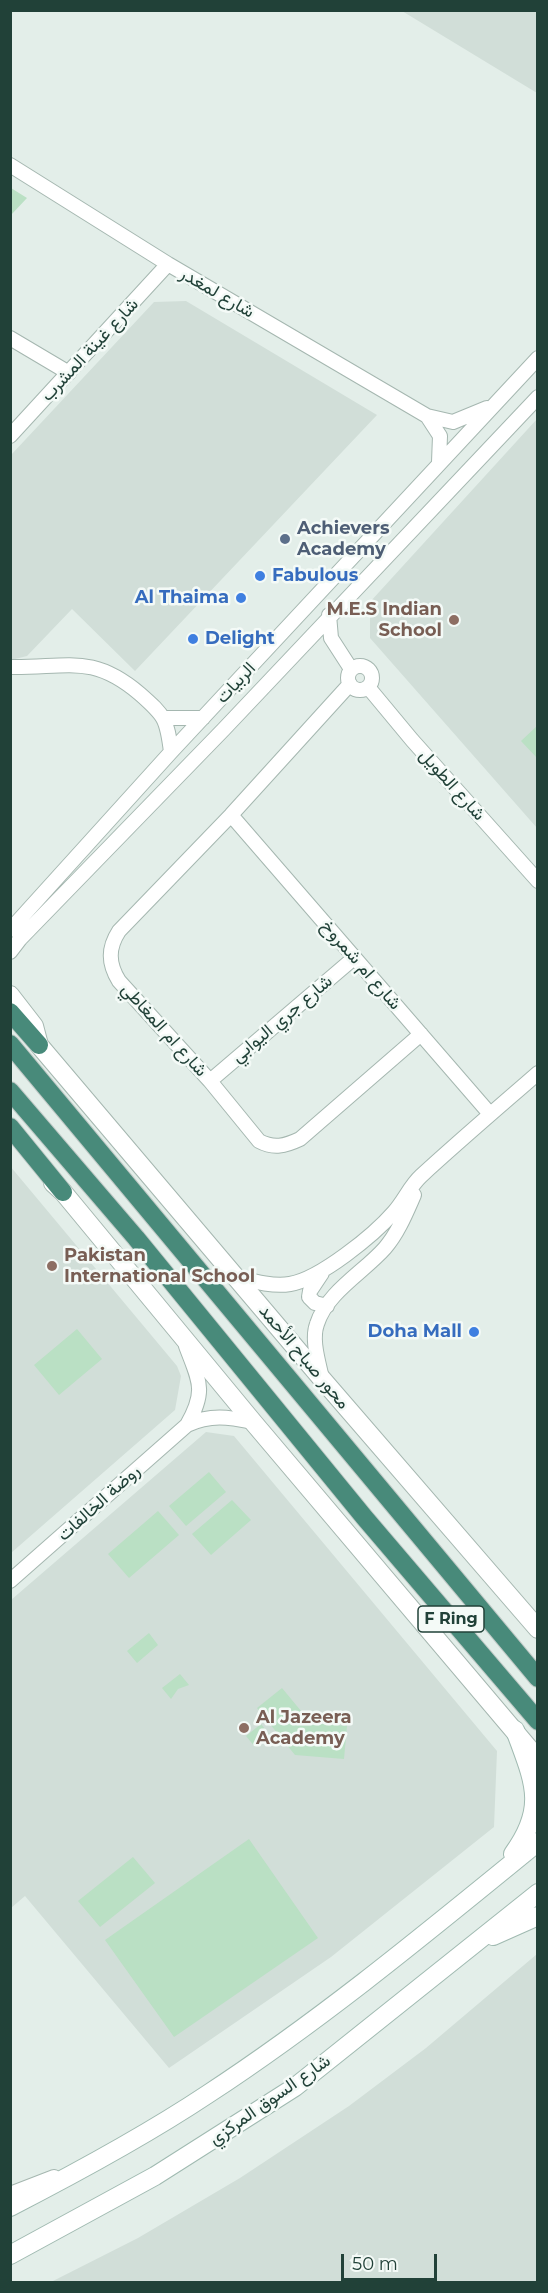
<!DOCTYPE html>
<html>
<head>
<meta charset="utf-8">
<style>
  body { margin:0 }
  #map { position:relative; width:548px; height:2293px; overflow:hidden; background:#e3eee9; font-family:Montserrat,sans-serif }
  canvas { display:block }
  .frame { position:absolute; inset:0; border:12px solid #214138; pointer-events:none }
  .scale { position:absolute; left:341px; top:2254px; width:96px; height:27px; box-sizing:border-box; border:3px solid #214138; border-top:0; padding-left:8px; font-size:18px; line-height:21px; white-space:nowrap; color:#214138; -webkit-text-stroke:4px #f4faf7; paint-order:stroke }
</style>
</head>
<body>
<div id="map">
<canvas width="548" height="2293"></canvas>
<div class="frame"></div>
<div class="scale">50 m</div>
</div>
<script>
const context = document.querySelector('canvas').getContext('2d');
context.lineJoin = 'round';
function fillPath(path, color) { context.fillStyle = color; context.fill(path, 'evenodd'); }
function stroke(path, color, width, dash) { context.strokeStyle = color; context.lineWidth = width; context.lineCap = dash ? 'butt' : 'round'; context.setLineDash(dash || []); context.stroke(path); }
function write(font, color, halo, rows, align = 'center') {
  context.font = font + ' Montserrat,Vazirmatn,sans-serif'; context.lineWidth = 5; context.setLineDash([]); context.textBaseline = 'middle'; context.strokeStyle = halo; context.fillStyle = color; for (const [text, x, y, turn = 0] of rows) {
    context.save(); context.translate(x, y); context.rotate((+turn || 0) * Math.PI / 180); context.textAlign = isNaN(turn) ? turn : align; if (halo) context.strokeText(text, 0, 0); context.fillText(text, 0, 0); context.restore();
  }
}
fillPath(new Path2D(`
  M402 11H537V93Z
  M186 301 377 415 135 671 72 609 27 656 11 660V455L154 302Z
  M537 419V828L370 638V602Z
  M10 1166 177 1366 181 1376 175 1410 11 1553Z
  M206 1432 234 1436 497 1751 494 1827 331 1957 169 2068 25 1896 11 1908V1600Z
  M537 1954V2282H51L138 2238 240 2178 349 2106 426 2048Z`), '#d1ded8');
fillPath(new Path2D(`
  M11 188 27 198 11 215Z
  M537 726V758L521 741Z
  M77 1329 102 1359 59 1395 34 1365Z
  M209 1472 226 1492 186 1526 169 1506Z
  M232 1500 251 1520 211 1555 192 1534Z
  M158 1511 179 1535 129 1578 108 1554Z
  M149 1633 158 1645 137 1663 127 1651Z
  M180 1674 189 1685 178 1689 171 1699 162 1688Z
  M282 1688 311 1723 347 1726 344 1759 295 1755 257 1708Z
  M261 1724 270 1735 255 1747 246 1736Z
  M249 1839 318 1938 174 2037 105 1940Z
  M133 1857 155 1883 100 1927 78 1901Z`), '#bae0c4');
const minor = new Path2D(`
  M10 165 168 264 427 416 453 422 487 408
  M10 338 69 373
  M427 416 440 436 439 462
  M10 436 168 264
  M329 615 331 638 351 669
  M348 678a12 12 0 1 1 24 0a12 12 0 1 1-24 0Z
  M10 667C67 668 92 653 140 694 165 716 167 719 171 752
  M350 684 231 815 119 931C108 948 108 963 119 981L210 1081 259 1141C274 1149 285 1146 300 1139L421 1034
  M368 687 412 740 538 881
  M165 718H203
  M231 815 490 1114
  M10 930 171 752 538 358
  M10 952 20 939 224 729 538 397
  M210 1081 354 958
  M322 1273 310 1291 309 1297 315 1303 327 1306
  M236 1277C252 1281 273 1287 290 1284 320 1279 374 1235 394 1212 404 1201 410 1186 421 1176 459 1141 499 1107 538 1073
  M186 1346C199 1381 207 1390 187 1425
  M322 1379C319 1363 311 1340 317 1324 327 1292 364 1272 385 1248 398 1233 406 1213 414 1195
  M10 1581 187 1425C210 1414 229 1417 253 1422
  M10 2194 54 2177`);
const tertiary = new Path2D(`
  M10 995 34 1026 39 1045 322 1379 538 1629
  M53 1183 63 1192 253 1422 538 1759`);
const secondary = new Path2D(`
  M513 1854C548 1806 533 1780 515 1730
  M493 1936 538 1916
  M10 2207C78 2172 145 2136 208 2094 324 2018 430 1930 538 1842
  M10 2255 155 2176 295 2087 538 1893`);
const trunk = new Path2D(`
  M10 1012 39 1045
  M10 1044 538 1678
  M10 1091 136 1238 364 1517 538 1721
  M10 1127 63 1192`);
stroke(minor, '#a5b7b0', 16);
stroke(tertiary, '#a5b7b0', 20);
stroke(secondary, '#a0bab1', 20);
stroke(trunk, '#c1cac7', 20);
stroke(minor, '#fff', 14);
stroke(tertiary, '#fff', 18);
stroke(secondary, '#fff', 18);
stroke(trunk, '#488a7a', 18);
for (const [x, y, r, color] of [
  [285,539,6,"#5c6f8a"],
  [260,576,6,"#3f7fe0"],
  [241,598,6,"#3f7fe0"],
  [454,620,6,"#8d6e63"],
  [193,639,6,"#3f7fe0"],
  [52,1266,6,"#8d6e63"],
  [474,1332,6,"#3f7fe0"],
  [244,1728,6,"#8d6e63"]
]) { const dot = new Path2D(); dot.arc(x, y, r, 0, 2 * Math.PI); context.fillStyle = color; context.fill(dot); stroke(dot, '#f4faf7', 2); }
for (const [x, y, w] of [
  [451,1619,66]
]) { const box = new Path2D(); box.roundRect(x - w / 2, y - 13, w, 26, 4.5); context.fillStyle = '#f4faf7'; context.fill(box); stroke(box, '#214138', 1.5); }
write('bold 16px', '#214138', null, [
  ["F Ring",451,1619]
]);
write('18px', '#214138', '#f4faf7', [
  ["شارع لمغدر",217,293,30],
  ["شارع غينة المشرب",90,350,-47],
  ["الربيات",236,683,-47],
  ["شارع الطويل",452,785,48],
  ["شارع ام شمروخ",361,965,49],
  ["شارع جري اليوابي",282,1019,-40],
  ["شارع ام المغاطي",164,1030,48],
  ["محور صباح الأحمد",304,1357,50],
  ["روضة الخالفات",99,1503,-42],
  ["شارع السوق المركزي",270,2100,-35]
]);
write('bold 18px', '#4e5e75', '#f4faf7', [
  ["Achievers",297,529],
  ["Academy",297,550]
], 'left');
write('bold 18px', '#366cbe', '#f4faf7', [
  ["Fabulous",272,576],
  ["Al Thaima",229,598,"right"],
  ["Delight",205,639],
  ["Doha Mall",462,1332,"right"]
], 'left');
write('bold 18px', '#785e54', '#f4faf7', [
  ["M.E.S Indian",442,610,"right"],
  ["School",442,631,"right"],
  ["Pakistan",64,1256],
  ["International School",64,1277],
  ["Al Jazeera",256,1718],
  ["Academy",256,1739]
], 'left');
</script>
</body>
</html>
